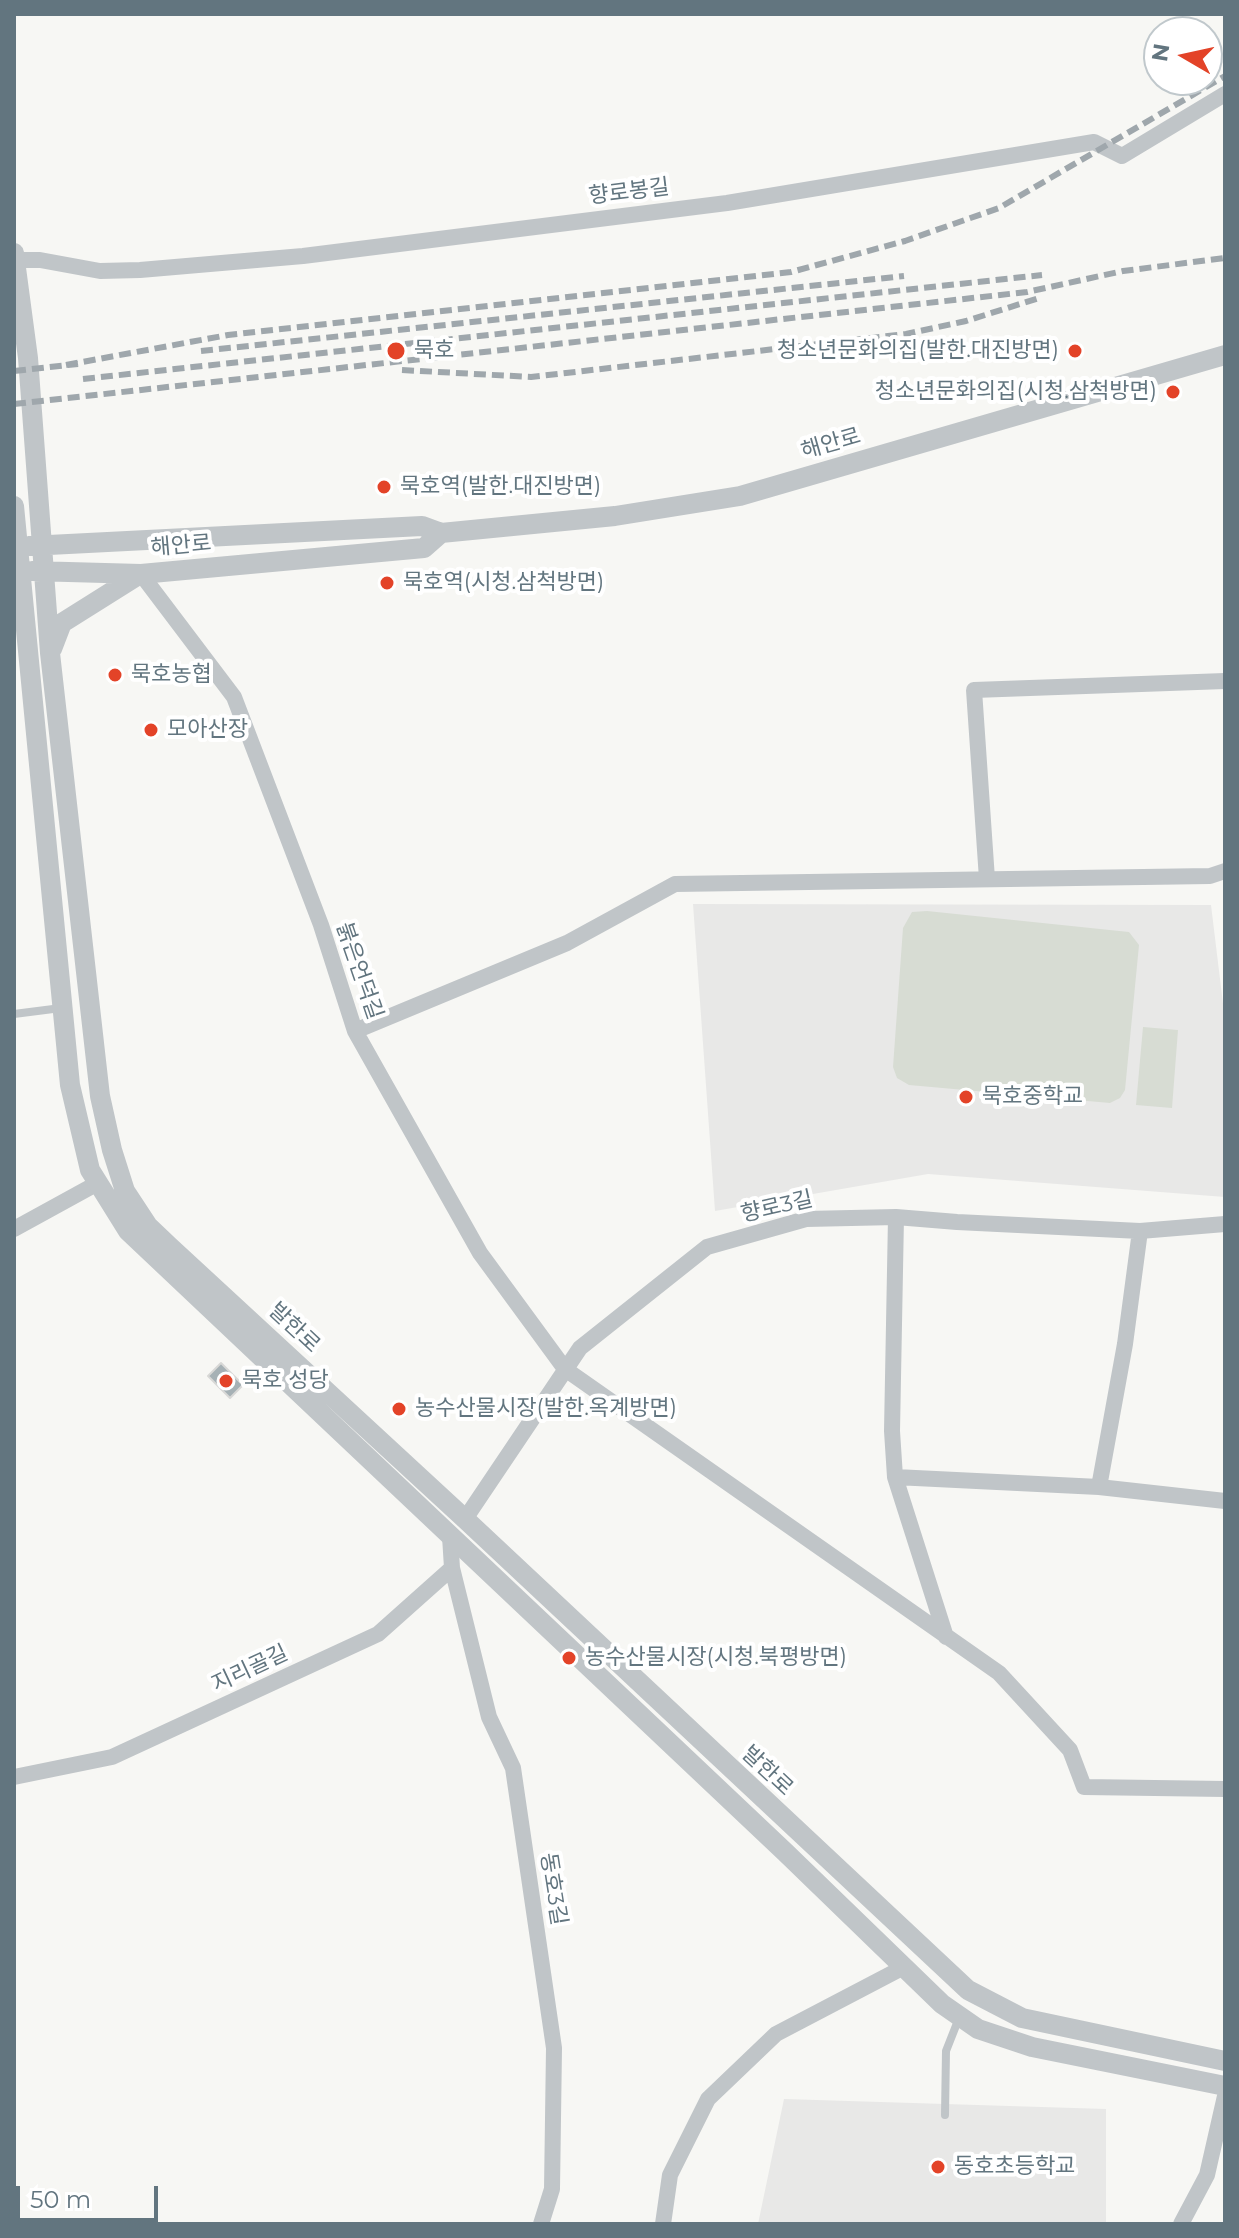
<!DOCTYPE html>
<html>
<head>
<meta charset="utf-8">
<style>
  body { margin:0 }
  #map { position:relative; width:1239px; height:2238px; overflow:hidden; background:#f7f7f4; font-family:Montserrat,sans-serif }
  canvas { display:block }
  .frame { position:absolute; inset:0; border:16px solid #62757f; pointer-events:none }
  .north { position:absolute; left:1143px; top:16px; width:80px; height:80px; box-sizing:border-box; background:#fff; border:2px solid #c0c8cc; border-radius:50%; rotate:279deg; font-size:22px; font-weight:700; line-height:32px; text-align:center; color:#62757f }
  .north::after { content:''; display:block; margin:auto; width:28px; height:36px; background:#e34328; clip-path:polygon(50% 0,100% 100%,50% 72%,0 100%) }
  .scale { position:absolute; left:16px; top:2186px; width:142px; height:36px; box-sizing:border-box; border:4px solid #62757f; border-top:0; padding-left:10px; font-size:24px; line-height:28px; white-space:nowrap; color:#62757f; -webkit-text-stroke:6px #fff; paint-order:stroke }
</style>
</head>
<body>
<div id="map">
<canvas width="1239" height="2238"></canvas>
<div class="frame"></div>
<div class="north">N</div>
<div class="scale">50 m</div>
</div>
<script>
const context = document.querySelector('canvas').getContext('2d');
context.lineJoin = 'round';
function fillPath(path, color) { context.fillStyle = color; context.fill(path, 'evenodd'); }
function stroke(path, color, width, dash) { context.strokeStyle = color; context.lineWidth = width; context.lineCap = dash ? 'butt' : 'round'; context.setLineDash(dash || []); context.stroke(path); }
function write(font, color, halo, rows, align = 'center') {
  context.font = font + ' Montserrat,"Noto Sans KR",sans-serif'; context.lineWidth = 8; context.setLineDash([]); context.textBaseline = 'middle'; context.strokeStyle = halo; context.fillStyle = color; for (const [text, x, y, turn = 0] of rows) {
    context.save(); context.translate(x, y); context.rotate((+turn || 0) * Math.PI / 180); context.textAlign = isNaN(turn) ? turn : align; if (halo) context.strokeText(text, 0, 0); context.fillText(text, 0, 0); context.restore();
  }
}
fillPath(new Path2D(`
  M693 904 1211 905 1225 1020V1197L928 1174 715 1211Z
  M784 2099 1106 2109V2224H758Z`), '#e8e8e7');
fillPath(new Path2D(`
  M927 911 1129 932 1139 945 1125 1090 1120 1098 1110 1103 909 1085 897 1078 893 1067 903 928 912 912Z
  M1143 1027 1178 1030 1172 1108 1136 1105Z`), '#d7dcd3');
const building = new Path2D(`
  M221 1363 243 1385 230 1398 208 1376Z`);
fillPath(building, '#a6b1b5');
stroke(building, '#d8d8d6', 2);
stroke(new Path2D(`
  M14 1014 61 1008
  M945 2115 946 2051 959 2018`), '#c0c5c8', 8);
stroke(new Path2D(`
  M17 260H40L100 271 140 270 303 256 727 203 1094 142 1122 156 1225 94
  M141 574 234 697 321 925 355 1031 480 1253 565 1369 999 1673 1070 1750 1084 1787 1225 1789
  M987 879 974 690 1225 681
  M355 1031 567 943 675 884 1210 876 1225 871
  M896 1217 892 1431 895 1477 946 1637
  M14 1229 96 1184
  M895 1477 1099 1487 1225 1501
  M1099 1487 1125 1344 1140 1231
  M465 1519 580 1348 707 1247 806 1219 896 1217 957 1222 1140 1231 1225 1224
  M452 1568 489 1717 513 1768 554 2048 552 2189 541 2224
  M14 1777 112 1757 378 1634 452 1568 450 1536
  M663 2224 670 2175 708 2099 776 2034 904 1967
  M1181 2224 1207 2175 1225 2096`), '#c0c5c8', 16);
stroke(new Path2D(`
  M14 253 28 358 50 653 100 1096 112 1150 125 1191 148 1226 169 1246 465 1519 968 1990 1022 2018 1225 2061
  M14 506 70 1085 90 1170 128 1231 785 1852 942 2004 978 2029 1032 2047 1225 2086
  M29 546 422 526 441 533 615 516 740 496 1225 355
  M32 571 141 574 424 548 441 533
  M52 649 62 623 140 574`), '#c0c5c8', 20);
stroke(new Path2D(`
  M201 351 904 276
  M66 365 228 335 791 272 905 241 999 208 1225 76
  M402 370 531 377 906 334 966 321 1039 298
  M14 371 78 364
  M83 379 1042 275
  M14 404 1027 292 1123 271 1225 258`), '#9fa7ac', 6, [12, 6]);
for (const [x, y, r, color] of [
  [396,351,10,"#e34328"],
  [1075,351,8,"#e34328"],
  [1173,392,8,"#e34328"],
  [384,487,8,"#e34328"],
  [387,583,8,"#e34328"],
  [115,675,8,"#e34328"],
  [151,730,8,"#e34328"],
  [966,1097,8,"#e34328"],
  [226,1381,8,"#e34328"],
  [399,1409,8,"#e34328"],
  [569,1658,8,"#e34328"],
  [938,2167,8,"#e34328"]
]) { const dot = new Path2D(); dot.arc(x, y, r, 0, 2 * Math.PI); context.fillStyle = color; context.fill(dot); stroke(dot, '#fff', 3); }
write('22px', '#62757f', '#fff', [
  ["향로봉길",629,192,-7],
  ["해안로",831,444,-16],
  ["해안로",181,546,-5],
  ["붉은언덕길",359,971,71],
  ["향로3길",777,1207,-13],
  ["발한로",294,1328,43],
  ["지리골길",250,1669,-25],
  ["발한로",767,1771,43],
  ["동호3길",553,1889,81]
]);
write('22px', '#62757f', '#fff', [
  ["묵호",414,351],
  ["청소년문화의집(발한.대진방면)",1059,351,"right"],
  ["청소년문화의집(시청.삼척방면)",1157,392,"right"],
  ["묵호역(발한.대진방면)",400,487],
  ["묵호역(시청.삼척방면)",403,583],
  ["묵호농협",131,675],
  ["모아산장",167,730],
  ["묵호중학교",982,1097],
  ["묵호 성당",242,1381],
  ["농수산물시장(발한.옥계방면)",415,1409],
  ["농수산물시장(시청.북평방면)",585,1658],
  ["동호초등학교",954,2167]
], 'left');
</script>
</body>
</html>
